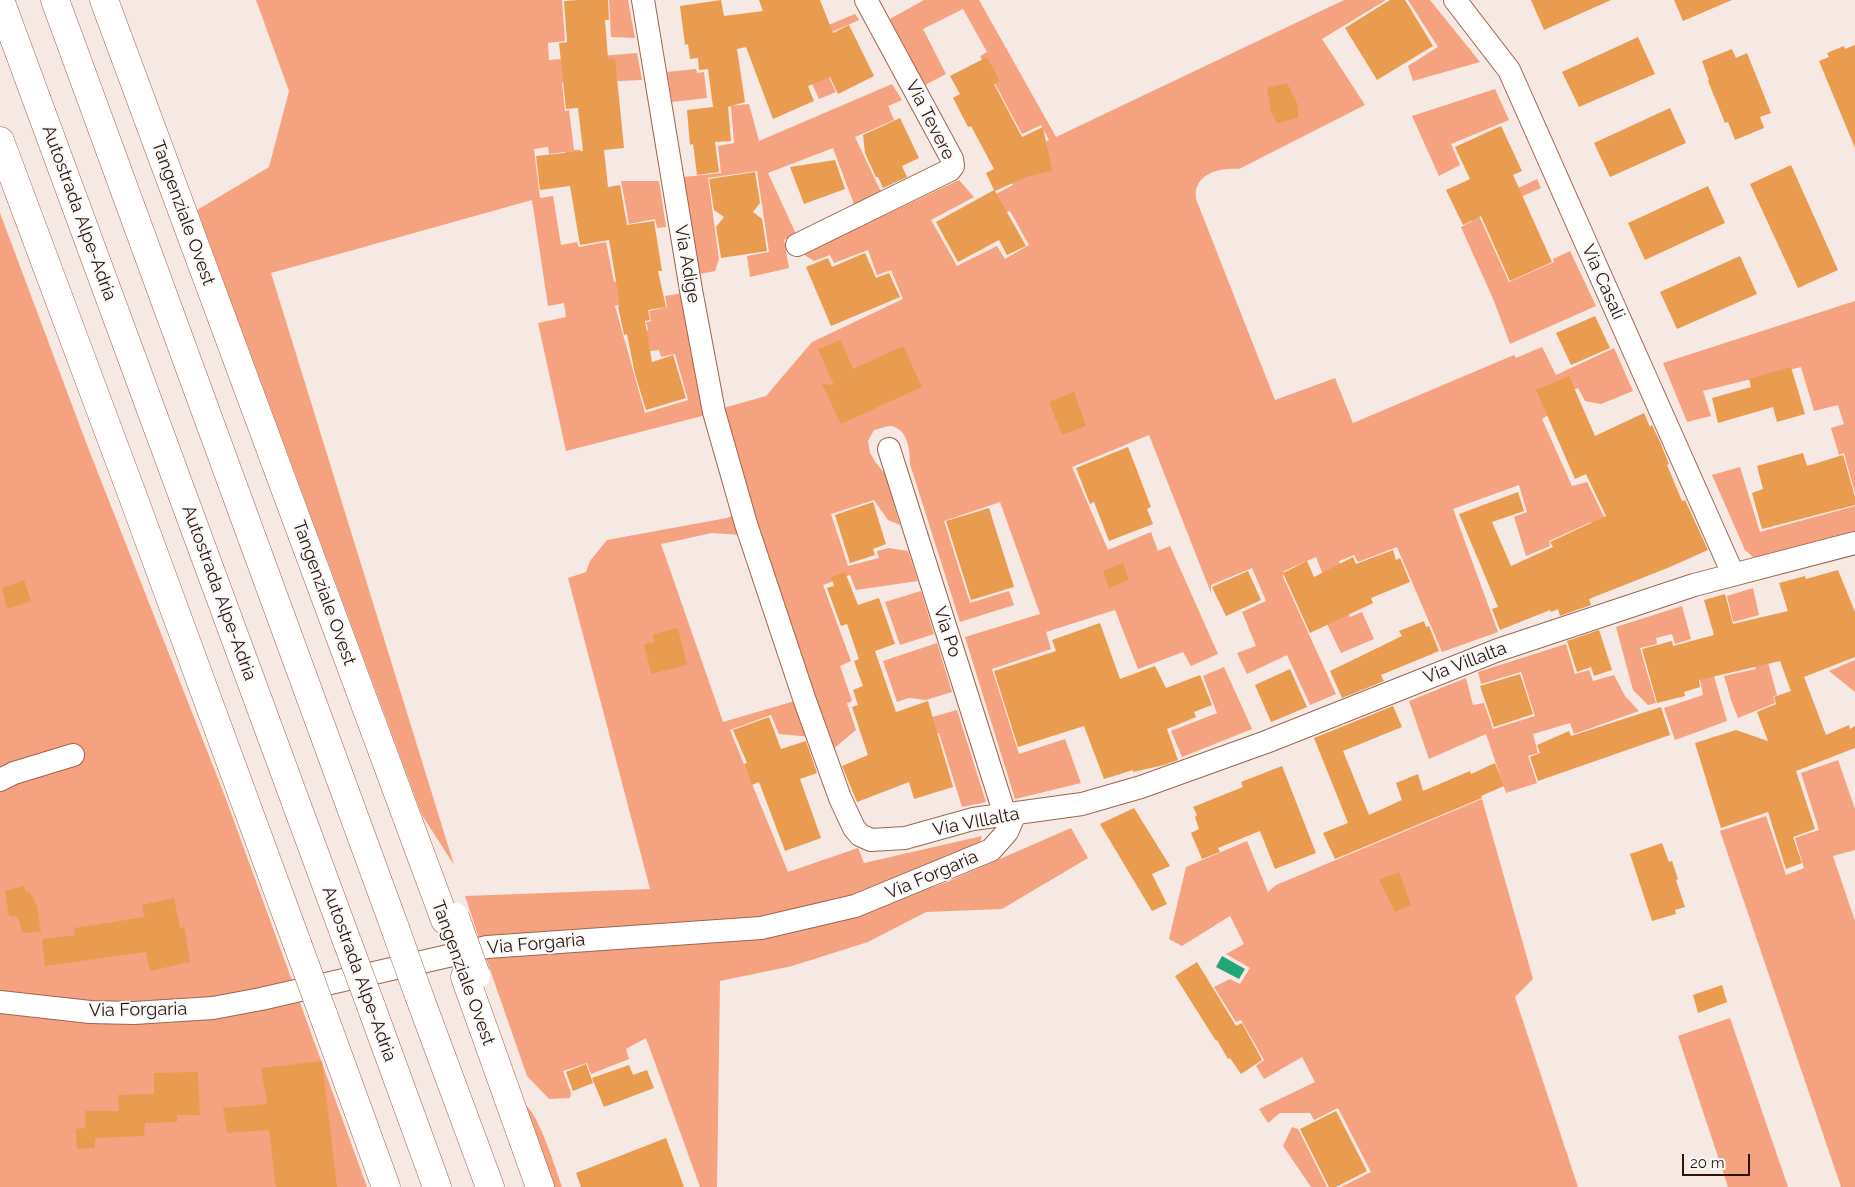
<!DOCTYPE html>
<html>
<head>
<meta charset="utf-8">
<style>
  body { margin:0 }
  #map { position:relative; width:1855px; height:1187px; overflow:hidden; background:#f6e8e2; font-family:Raleway,sans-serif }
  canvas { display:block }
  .scale { position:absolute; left:1682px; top:1154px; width:68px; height:22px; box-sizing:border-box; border:2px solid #2b140a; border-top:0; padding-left:6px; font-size:15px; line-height:18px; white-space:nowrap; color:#2b140a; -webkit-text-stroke:4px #f8f8f8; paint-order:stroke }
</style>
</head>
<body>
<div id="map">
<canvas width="1855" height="1187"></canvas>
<div class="scale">20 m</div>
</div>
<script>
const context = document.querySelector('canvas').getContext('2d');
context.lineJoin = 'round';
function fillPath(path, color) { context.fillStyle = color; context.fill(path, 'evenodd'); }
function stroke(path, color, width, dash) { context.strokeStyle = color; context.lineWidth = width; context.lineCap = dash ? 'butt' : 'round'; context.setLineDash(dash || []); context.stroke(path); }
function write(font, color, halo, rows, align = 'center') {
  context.font = font + ' Raleway,sans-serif'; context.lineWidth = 4; context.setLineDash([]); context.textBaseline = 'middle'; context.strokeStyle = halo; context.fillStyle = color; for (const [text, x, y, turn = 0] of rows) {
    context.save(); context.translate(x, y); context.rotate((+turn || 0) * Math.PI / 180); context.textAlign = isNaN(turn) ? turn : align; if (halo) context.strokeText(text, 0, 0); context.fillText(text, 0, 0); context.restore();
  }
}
fillPath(new Path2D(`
  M256 0H562L565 41 548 43 549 60 637 53 642 80 598 82 597 79 562 83 565 111 569 110 574 150H580L581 153 567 170 565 152 549 154 548 147 534 149 540 198 553 196 561 245 577 242 579 247 606 242 614 282 647 276 652 298 615 306 645 413 688 400 675 354 661 357 659 350 650 351 645 331 648 330 646 322 651 321 649 311 667 307 665 296 683 293 710 414 566 451 538 323 566 317 564 303 548 306 532 200 271 273 454 865 422 815 197 210 269 167 289 91Z
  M609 0H628L635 38 611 37Z
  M924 0H979L1056 137 1344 0H1386L1322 39 1365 105 1239 169C1224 168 1203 171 1197 187 1195 190 1196 195 1196 199L1275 400 1335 378 1353 423 1514 355 1516 358 1542 347 1556 375 1614 348 1633 391 1601 404 1585 401 1578 388 1548 401 1553 412 1542 419 1572 486 1587 482 1605 519 1594 525 1591 522 1549 541 1550 546 1526 556 1514 517 1527 512 1519 485 1453 509 1498 632 1442 652 1397 547 1358 562 1354 555 1339 561 1353 592 1341 598 1350 617 1362 612 1374 639 1341 653 1327 624 1340 618 1316 557 1284 571 1283 577 1336 694 1310 705 1287 655 1247 674 1237 653 1256 646 1242 612 1266 601 1252 568 1211 585V593L1149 435 1072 467 1108 550 1151 532 1158 551 1170 546 1218 654 1191 666 1183 652 1138 669 1115 610 1046 632 1051 649 992 669 1019 754 1065 739 1081 783 1015 799 965 637 1040 614 1000 502 944 521 970 603 1009 591 1014 605 960 622 910 464C910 450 908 429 891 426 886 426 879 429 874 430L868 441 870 453 876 463 885 474 900 525 888 520 874 500 831 514 848 566 879 558 877 551 889 548 908 551 918 581 856 590 850 575 823 585 851 661 840 666 852 701 847 703 856 730 832 750 720 409 766 396 812 342 903 299 891 270 877 275 868 250 834 263 830 255 814 261 803 254 959 180 974 197 931 220 957 266 997 246 1005 259 1029 245 1010 211 1003 214 996 194 1013 185 1002 163 1049 140 1041 125 1022 134 980 56 987 52 963 9 923 29 946 74 925 85 890 19Z
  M1408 0H1430L1480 62 1413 81 1408 66 1438 47Z
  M855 14 859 20 812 41 836 92 819 99 797 51 758 54Z
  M696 69 697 73 704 72 707 98 672 102 667 72Z
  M892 84 902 100 888 106 894 120 855 137 882 194 855 207 833 148 768 173 796 234 784 240 789 268 750 277 747 256 769 252 757 171 708 178 719 259 715 271 699 274 684 177 721 173 718 146 734 143 731 106 749 104 759 141Z
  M1495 89 1509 120 1451 144 1460 165 1439 176 1412 116Z
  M1537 179 1541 188 1479 216 1509 282 1554 262 1553 259 1570 251 1596 306 1510 344 1494 301 1461 227 1472 221 1468 212Z
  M621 181H659L666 227 657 228 655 219 629 224Z
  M0 213 87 445 226 799 367 1187H0Z
  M1855 301V493L1844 453 1839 455 1831 428 1844 424 1838 405 1814 411 1801 367 1703 391 1711 416 1687 422 1663 363Z
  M1740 467 1760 532 1855 506V532L1761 558 1753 557 1745 550 1712 475Z
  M733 515 742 535 712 533 661 544 723 722 798 700 812 737 779 734 771 715 730 730 788 872 858 848 864 863 982 836 979 846 854 896 762 918 479 938 465 896 650 889 568 578 586 572 590 561 607 540 727 518Z
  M1753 588 1759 615 1733 622 1727 596Z
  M921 591 934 634 900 645 885 602Z
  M1682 606 1691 639 1675 644 1672 634 1656 638 1657 644 1640 648 1656 703 1648 705 1633 690 1616 627Z
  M937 643 952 692 926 700 909 698 897 702 883 661Z
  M1566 644 1575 674 1589 670 1593 681 1614 675 1625 696 1639 711 1574 734 1570 723 1533 734 1538 753 1528 756 1537 783 1506 793 1486 734 1429 759 1409 701 1466 678 1473 705 1484 703 1493 729 1535 716 1521 672 1481 684 1478 672Z
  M1855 660V692L1829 671Z
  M1768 663 1777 695 1773 697 1775 703 1738 718 1731 700 1724 676 1756 669 1755 666Z
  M1711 666 1727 721 1675 740 1664 708 1703 695 1698 669Z
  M1224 667 1252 729 1182 757 1171 731 1217 713 1203 676Z
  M957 710 986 802 962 807 939 733 914 739 918 721Z
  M1838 760 1855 809V850L1833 856 1855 921V1187H1841L1720 831 1766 816 1786 875 1804 868 1795 838 1819 830 1801 773Z
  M1482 799 1533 979 1515 997 1578 1187H1341L1371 1172 1338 1108 1314 1120 1310 1113H1280L1268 1123 1259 1109 1315 1082 1302 1057 1264 1079 1256 1066 1264 1060 1241 1020 1236 1022 1214 987 1230 979 1240 984 1250 968 1226 954 1244 944 1230 916 1182 946 1169 939 1186 867 1247 841 1268 892 1276 885Z
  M1071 828 1088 858 1002 909 926 912 868 942 792 966 720 981 717 1187H700L646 1038 626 1049 629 1059 591 1074 587 1063 563 1071 571 1093 570 1098 549 1099 527 1076 485 955 639 944 910 895 947 882Z
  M1730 1018 1788 1187H1728L1678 1036Z
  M524 1104C538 1111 556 1170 562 1187H551Z
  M1292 1127 1298 1129 1327 1187H1311L1283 1146Z`), '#f5a280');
fillPath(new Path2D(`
  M1222 956 1245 969 1239 979 1216 967Z`), '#23a677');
fillPath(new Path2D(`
  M578 0H608L609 20H605L608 59 615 58 624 148 604 150 608 187 620 185 627 225 654 221 662 271H658L666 307 648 310 650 320 645 321 652 362 673 355 686 398 646 410 635 374 627 334 624 335 618 306 620 305 609 240 580 245 570 186 540 190 536 156 583 151 578 108 566 109 559 43 567 42 564 1Z
  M721 0 724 16 763 11 759 0H820L833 33 849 25 874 76 838 94 830 77 808 86 814 101 773 119 746 47 737 49 745 102 728 107 731 141 715 142 719 172 697 175 693 144 690 145 687 110 713 107 708 69 699 70 698 58 690 59 688 44 685 45 680 6Z
  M1390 0H1405L1433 46 1377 80 1345 28Z
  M1531 0H1611L1544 30Z
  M1674 0H1732L1683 21Z
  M1638 37 1655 74 1579 107 1562 72Z
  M1855 45V148L1819 61 1829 57 1827 53 1844 46 1845 49Z
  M1732 49 1736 58 1747 53 1771 113 1760 117 1764 128 1735 140 1728 122 1725 123 1708 81 1709 80 1702 61Z
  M987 57 1000 81 994 84 1022 137 1043 127 1052 171 1026 177 995 191 1026 246 1007 255 999 240 958 262 936 222 994 190 986 173 994 169 971 126 968 127 953 98 960 94 950 76Z
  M1287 83 1298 105V118L1277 123 1271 112 1267 88Z
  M1670 108 1686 143 1610 177 1594 143Z
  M900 118 919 158 902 166 907 177 883 188 878 177H876L865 153 863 135Z
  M1501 126 1522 171 1513 175 1552 262 1510 281 1481 216 1463 225 1446 190 1470 179 1455 147Z
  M835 160 845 189 804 204 790 167Z
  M1791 165 1838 270 1798 288 1750 184Z
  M755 172 760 203 753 212 762 219 767 251 721 258 716 227 724 217 714 210 709 179Z
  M1708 186 1725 223 1645 260 1628 223Z
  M865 253 876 278 889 273 900 297 831 326 806 267 828 258 832 267Z
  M1740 256 1757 294 1677 329 1660 292Z
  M1595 316 1610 348 1571 365 1556 333Z
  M841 340 853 369 903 346 922 387 841 424 822 384 834 385 818 349Z
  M1791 367 1805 414 1777 422 1773 407 1718 423 1712 398 1751 387 1749 379Z
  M1569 376 1595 436 1644 413 1650 427 1652 425 1660 442 1669 464 1667 465 1682 501 1685 500 1708 550 1670 567 1589 599 1591 605 1560 616 1558 609 1551 612 1550 610 1500 630 1492 609 1498 607 1459 514 1518 492 1524 511 1492 522 1511 566 1553 547 1550 542 1606 516 1586 474 1575 479 1536 390Z
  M1074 392 1086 426 1062 435 1049 402Z
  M1128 447 1151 507 1147 509 1153 524 1109 541 1094 502 1090 504 1076 468Z
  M1803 453 1807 466 1843 455 1855 497V505L1762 529 1752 493 1763 489 1757 466Z
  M873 502 886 544 873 549 875 555 850 563 835 515Z
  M989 508 1014 587 971 600 946 521Z
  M1393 550 1396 560 1400 558 1410 582 1371 598 1373 603 1310 633 1283 573 1307 561 1314 577 1353 557 1356 564Z
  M1123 563 1129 580 1109 588 1103 571Z
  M1838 570 1855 612V657L1804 677 1826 735 1849 725 1850 729 1855 726V748L1796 771 1815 829 1793 837 1802 863 1786 869 1768 812 1721 828 1695 743 1736 730 1768 741 1757 712 1776 704 1774 697 1791 691 1780 661 1699 680 1700 687 1684 692 1685 696 1657 703 1642 649 1672 641 1673 646 1714 635 1704 600 1725 594 1733 624 1788 611 1779 583 1805 576 1806 579Z
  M1248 571 1261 600 1226 616 1212 587Z
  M845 572 858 605 879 598 895 644 875 651 896 712 928 701 953 787 914 799 909 782 857 802 842 766 868 755 852 707 858 705 853 690 863 686 854 661 859 659 847 624 841 626 827 588 834 586 831 577Z
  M24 580 31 601 7 609 2 588Z
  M1424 621 1426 627 1429 626 1439 651 1381 675 1384 681 1342 698 1330 671 1402 636 1399 631Z
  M1100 623 1120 679 1155 666 1166 688 1200 675 1212 705 1194 712 1196 717 1167 729 1178 760 1164 765 1133 772V770L1104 779 1084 726 1018 747 994 671 1056 651 1052 640Z
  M678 628 687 665 651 674 644 644 654 642 653 634Z
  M1599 630 1612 670 1594 676 1591 667 1577 672 1567 641Z
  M1290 669 1307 707 1271 722 1255 685Z
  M1520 674 1533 714 1494 727 1480 686Z
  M1393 706 1402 727 1343 751 1369 815 1402 800 1396 783 1418 774 1423 791 1470 771 1471 774 1495 763 1504 786 1481 796 1482 798 1335 859 1323 833 1348 823 1314 738Z
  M1661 707 1670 735 1538 781 1530 757 1540 753 1537 745 1569 731 1571 736Z
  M769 717 781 749 806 741 817 773 800 779 821 838 785 851 759 782 752 785 744 764 747 763 733 730Z
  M1282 766 1316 853 1275 869 1260 831 1218 848 1220 852 1202 859 1191 833 1199 829 1195 817 1197 815 1193 807 1243 787 1241 782Z
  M1134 808 1170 866 1152 874 1167 904 1152 911 1100 824Z
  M1662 843 1669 862 1672 861 1678 879 1676 880 1685 907 1675 910 1676 914 1652 921 1630 854Z
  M1399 872 1411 905 1395 912 1379 880Z
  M24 886 26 892 29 891 37 906 41 932 22 933 18 917 9 916 5 891Z
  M174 898 180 928 184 927 190 962 150 971 146 952 45 966 42 939 75 935 74 928 145 917 142 905Z
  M1197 962 1236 1026 1242 1023 1262 1060 1241 1074 1230 1058 1228 1059 1217 1040 1216 1041 1175 976Z
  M1722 985 1727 1002 1698 1013 1693 995Z
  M322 1061 337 1187H276L269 1130 227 1133 223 1108 267 1104 261 1068Z
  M586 1064 593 1083 573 1091 566 1072Z
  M629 1065 633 1075 647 1070 654 1088 604 1107 592 1078Z
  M198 1072 200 1115H177V1122L145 1123 144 1136 95 1138V1148L77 1149 76 1129 86 1128 85 1111H119L118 1095 154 1094V1073Z
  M1336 1111 1367 1171 1336 1187H1329L1300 1129Z
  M666 1138 684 1187H581L576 1173Z`), '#e99c50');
const minor = new Path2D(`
  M643 0 691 290 714 412 746 524 804 698 840 798 854 828 860 835 871 840 905 838 973 819 1082 804 1141 787 1266 742 1498 650 1694 585 1855 543
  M1455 0 1509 70 1733 574
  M797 245 950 170 953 166 952 159 866 0
  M889 449 1005 815
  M0 780 14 773 73 755
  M0 1002 90 1012 134 1013 213 1008 261 999 487 947 761 928 855 906 991 850 1007 832 1015 814`);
const highway = new Path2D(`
  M0 0 348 944
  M55 0 395 928
  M104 0 445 920
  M0 141 132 494 297 943
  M465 977 540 1187
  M418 993 490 1187
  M371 1006 437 1187
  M323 1014 386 1187`);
stroke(minor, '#9f654c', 24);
stroke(highway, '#9f654c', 29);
stroke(minor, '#fff', 22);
stroke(highway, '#fff', 28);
const highwayBridge = new Path2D(`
  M455 917 476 975
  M395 928 418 993
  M297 943 323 1014
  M348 944 371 1006`);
stroke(highwayBridge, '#9f654c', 29, []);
stroke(highwayBridge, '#fff', 28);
write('18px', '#2b140a', '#f8f8f8', [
  ["Via Tevere",930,120,63],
  ["Autostrada Alpe-Adria",79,213,70],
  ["Tangenziale Ovest",183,213,70],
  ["Via Adige",687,264,80],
  ["Via Casali",1603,282,66],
  ["Autostrada Alpe-Adria",219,593,70],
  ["Tangenziale Ovest",324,593,70],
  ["Via Po",947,632,72],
  ["Via Villalta",1465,663,-21],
  ["Via VIllalta",976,822,-11],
  ["Via Forgaria",932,875,-23],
  ["Via Forgaria",536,944,-5],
  ["Tangenziale Ovest",463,973,70],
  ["Autostrada Alpe-Adria",359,974,70],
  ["Via Forgaria",138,1010,-1]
]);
</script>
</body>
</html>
